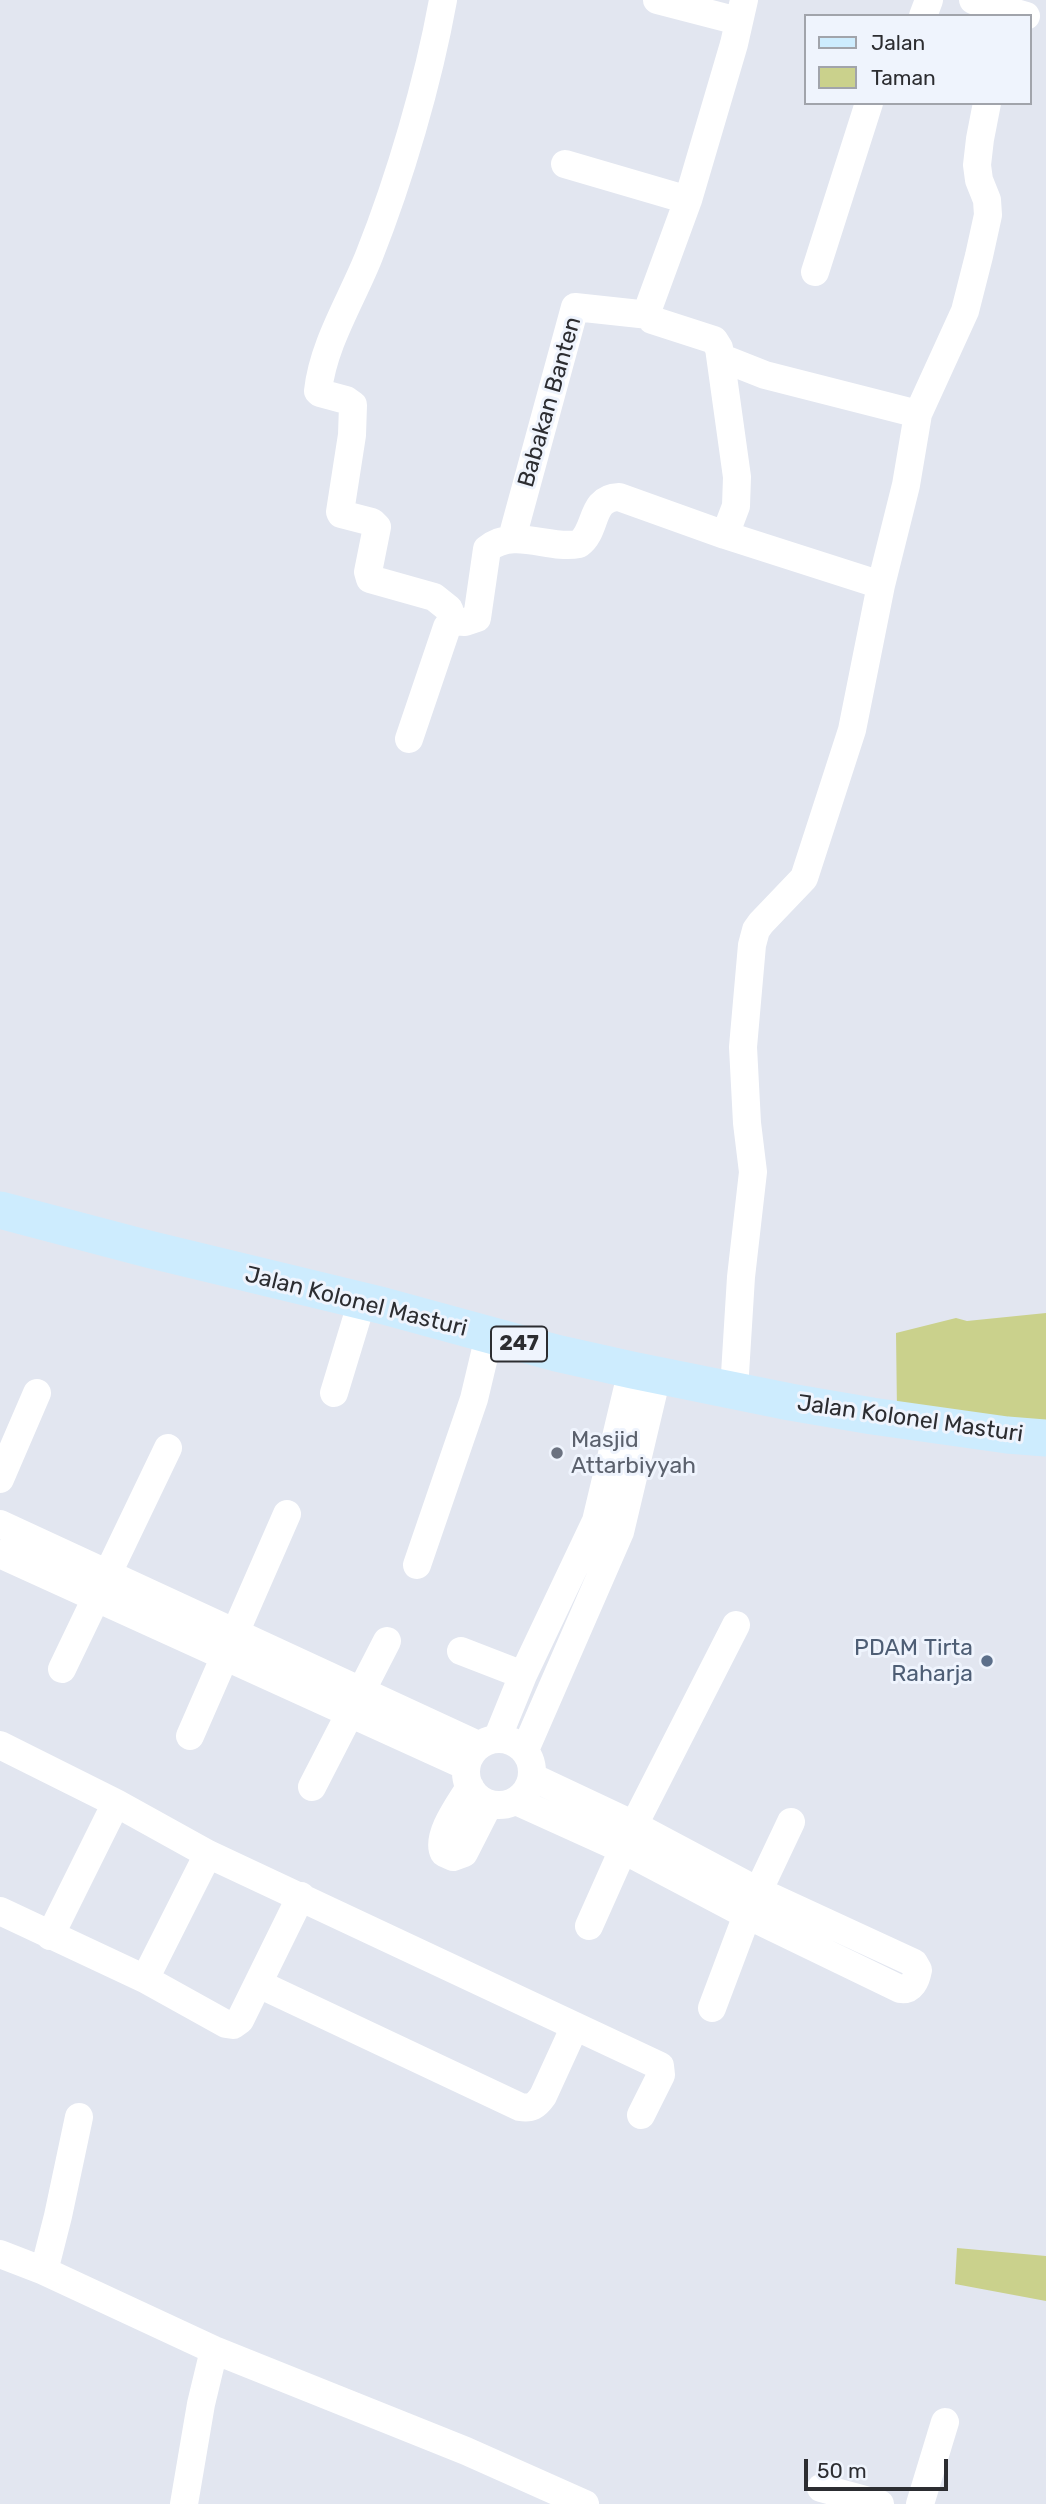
<!DOCTYPE html>
<html>
<head>
<meta charset="utf-8">
<style>
  body { margin:0 }
  #map { position:relative; width:1046px; height:2504px; overflow:hidden; background:#e2e6f0; font-family:Rubik,sans-serif }
  canvas { display:block }
  .legend { position:absolute; left:804px; top:14px; width:228px; height:91px; box-sizing:border-box; background:#eff4fd; border:2px solid #a1a4ab; margin:0; padding:9px 12px; list-style:none; font-size:21px; color:#2c2d31 }
  .legend li { display:flex; align-items:center; gap:14px; height:35px }
  .legend b { width:35px; border:2px solid #a1a4ab }
  .scale { position:absolute; left:804px; top:2459px; width:144px; height:32px; box-sizing:border-box; border:4px solid #2c2d31; border-top:0; padding-left:9px; font-size:21px; line-height:24px; white-space:nowrap; color:#2c2d31; -webkit-text-stroke:5px #eff4fd; paint-order:stroke }
</style>
</head>
<body>
<div id="map">
<canvas width="1046" height="2504"></canvas>
<ul class="legend">
<li><b style="height:9px;background:#cdecfe"></b>Jalan</li>
<li><b style="height:19px;background:#cad18c"></b>Taman</li>
</ul>
<div class="scale">50 m</div>
</div>
<script>
const context = document.querySelector('canvas').getContext('2d');
context.lineJoin = 'round';
function fillPath(path, color) { context.fillStyle = color; context.fill(path, 'evenodd'); }
function stroke(path, color, width, dash) { context.strokeStyle = color; context.lineWidth = width; context.lineCap = dash ? 'butt' : 'round'; context.setLineDash(dash || []); context.stroke(path); }
function write(font, color, halo, rows, align = 'center') {
  context.font = font + ' Rubik,sans-serif'; context.lineWidth = 6; context.setLineDash([]); context.textBaseline = 'middle'; context.strokeStyle = halo; context.fillStyle = color; for (const [text, x, y, turn = 0] of rows) {
    context.save(); context.translate(x, y); context.rotate((+turn || 0) * Math.PI / 180); context.textAlign = isNaN(turn) ? turn : align; if (halo) context.strokeText(text, 0, 0); context.fillText(text, 0, 0); context.restore();
  }
}
fillPath(new Path2D(`
  M1046 1313V1428L897 1411 896 1333 956 1318 967 1321Z
  M957 2248 1046 2256V2301L955 2284Z`), '#cad18c');
stroke(new Path2D(`
  M443 0C428 83 400 178 369 256 352 299 323 344 318 391L320 393 346 400 353 405 352 435 340 512 341 514 372 522 377 527 368 572 370 579 434 597 449 609 452 621
  M657 0 738 21
  M973 0 1026 16
  M923 16 929 0
  M565 164 688 200
  M815 272 869 103
  M722 358 765 375 918 414
  M725 535 736 506 737 477 719 348 714 340 652 320 648 309 688 200 734 44 744 0
  M512 538 575 307 649 315
  M409 739 447 627 452 621 465 622 477 618 487 549C515 527 548 550 579 544 598 530 589 498 619 497L725 535 881 585
  M734 1390 741 1277 753 1172 747 1123 743 1047 752 945 756 930 761 923 804 878 852 730 881 585 906 485 918 414 965 311 979 256 988 215 987 200 979 180 977 165 980 139 987 103
  M334 1393 362 1301
  M0 1479 37 1393
  M0 1524 478 1745
  M0 1554 466 1766
  M417 1565 474 1399 489 1336
  M461 1651 523 1675
  M62 1669 168 1448
  M190 1736 287 1514
  M497 1739 523 1675 596 1521 632 1370
  M466 1772a33 33 0 1 1 66 0a33 33 0 1 1-66 0Z
  M0 1745 116 1803 208 1854 660 2066 661 2075 641 2115
  M525 1750 620 1532 657 1376
  M312 1787 387 1641
  M470 1787C461 1802 435 1836 444 1853L453 1857 464 1853 489 1804
  M516 1801 622 1849 747 1915 900 1989C912 1991 916 1980 918 1970L914 1963 758 1891 634 1825 532 1777
  M0 1911 145 1979 226 2024 233 2025 240 2020 301 1896
  M589 1926 634 1825 736 1625
  M50 1936 116 1803
  M145 1979 208 1854
  M259 1984 520 2107C531 2109 536 2106 543 2096L575 2026
  M712 2008 747 1915 791 1822
  M0 2254 44 2271 214 2350 466 2451 585 2504
  M44 2271 58 2216 79 2117
  M821 2488 880 2504
  M184 2504 201 2404 214 2350
  M920 2504 945 2422`), '#fff', 28);
stroke(new Path2D(`
  M0 1210 148 1249 384 1306 556 1353 632 1370 790 1402 872 1416 1007 1435 1046 1438`), '#cdecfe', 37);
for (const [x, y, r, color] of [
  [557,1453,7,"#6b7280"],
  [987,1661,7,"#5c6f8a"]
]) { const dot = new Path2D(); dot.arc(x, y, r, 0, 2 * Math.PI); context.fillStyle = color; context.fill(dot); stroke(dot, '#eff4fd', 2.5); }
for (const [x, y, w] of [
  [519,1344,56]
]) { const box = new Path2D(); box.roundRect(x - w / 2, y - 17.5, w, 35, 5); context.fillStyle = '#eff4fd'; context.fill(box); stroke(box, '#2c2d31', 2); }
write('bold 21px', '#2c2d31', null, [
  ["247",519,1344]
]);
write('23px', '#2c2d31', '#eff4fd', [
  ["Babakan Banten",550,402,-74],
  ["Jalan Kolonel Masturi",356,1302,14],
  ["Jalan Kolonel Masturi",910,1419,8]
]);
write('23px', '#5b616d', '#eff4fd', [
  ["Masjid",571,1440],
  ["Attarbiyyah",571,1466]
], 'left');
write('23px', '#4e5e75', '#eff4fd', [
  ["PDAM Tirta",973,1648],
  ["Raharja",973,1674]
], 'right');
</script>
</body>
</html>
